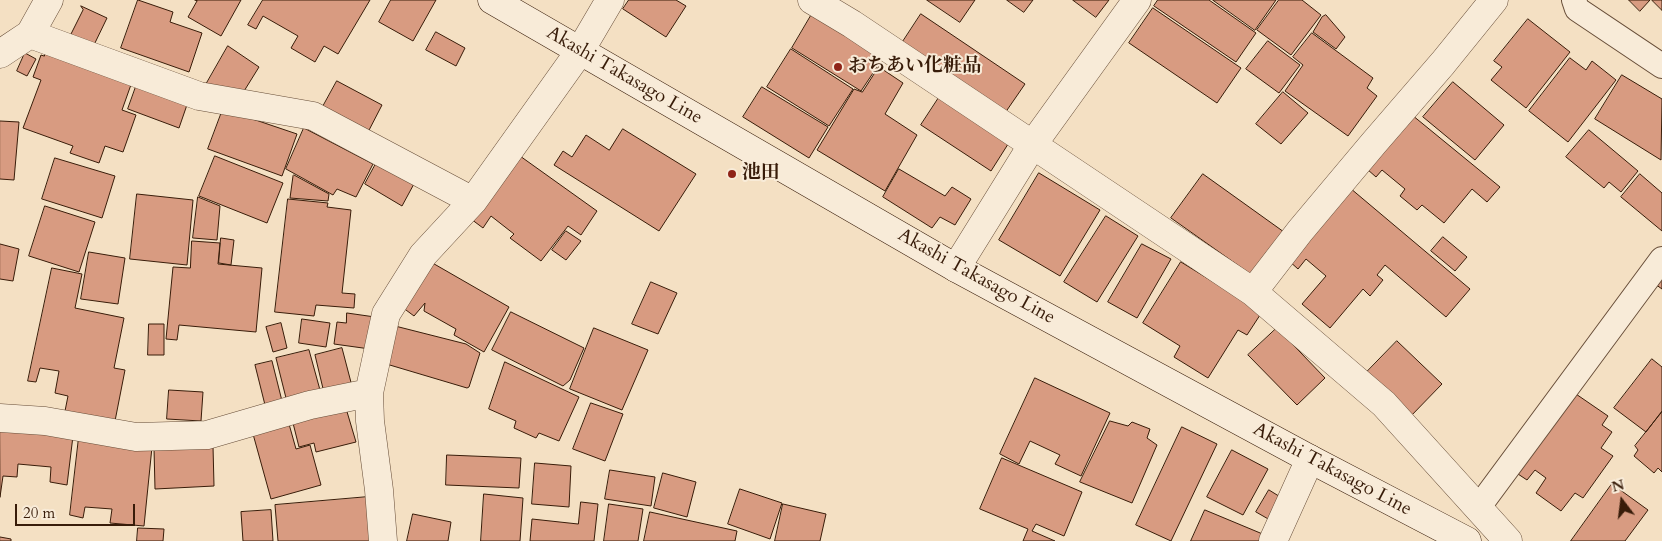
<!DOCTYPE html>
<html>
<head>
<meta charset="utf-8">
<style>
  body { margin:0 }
  #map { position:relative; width:1662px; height:541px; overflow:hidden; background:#f4e0c3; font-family:Cardo,serif }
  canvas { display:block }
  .north { position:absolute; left:1597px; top:476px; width:50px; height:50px; -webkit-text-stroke:4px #f8ebd8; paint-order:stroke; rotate:345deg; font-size:14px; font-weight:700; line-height:20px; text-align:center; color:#381c09 }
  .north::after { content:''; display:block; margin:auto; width:18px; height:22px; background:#381c09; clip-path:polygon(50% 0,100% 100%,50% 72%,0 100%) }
  .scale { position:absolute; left:15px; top:504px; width:120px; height:22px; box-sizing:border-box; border:2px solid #381c09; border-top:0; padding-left:6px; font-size:15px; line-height:18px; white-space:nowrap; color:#381c09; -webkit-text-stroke:4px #f8ebd8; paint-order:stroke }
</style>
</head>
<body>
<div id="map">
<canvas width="1662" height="541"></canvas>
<div class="north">N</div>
<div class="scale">20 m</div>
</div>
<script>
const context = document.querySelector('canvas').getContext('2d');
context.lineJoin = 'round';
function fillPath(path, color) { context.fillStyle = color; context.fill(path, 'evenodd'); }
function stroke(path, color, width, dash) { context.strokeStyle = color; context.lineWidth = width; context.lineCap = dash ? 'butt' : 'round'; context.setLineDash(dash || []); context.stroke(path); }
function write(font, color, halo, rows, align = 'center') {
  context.font = font + ' Cardo,"Noto Serif JP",serif'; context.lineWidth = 4; context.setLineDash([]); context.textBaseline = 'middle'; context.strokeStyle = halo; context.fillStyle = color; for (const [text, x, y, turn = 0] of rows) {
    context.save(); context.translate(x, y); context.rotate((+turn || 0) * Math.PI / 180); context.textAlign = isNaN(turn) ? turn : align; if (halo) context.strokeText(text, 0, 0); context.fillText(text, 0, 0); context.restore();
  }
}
const building = new Path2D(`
  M138 0 173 12 170 22 202 33 189 72 121 48Z
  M195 0H241L221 36 188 17 197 1Z
  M263 0H370L338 54 324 46 315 62 291 48 298 36 263 16 256 29 248 25Z
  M391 0H436L413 41 379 22Z
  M629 0H676L686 6 666 37 623 9Z
  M927 0H975L960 22Z
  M1007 0H1033L1024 12Z
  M1073 0H1109L1096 17Z
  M1158 0H1209L1256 33 1236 62 1154 6Z
  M1213 0H1276L1255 30Z
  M1279 0H1302L1321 15 1291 55 1257 30Z
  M1629 0H1650L1640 11Z
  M1652 0H1662V10Z
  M81 6 107 18 93 47 70 36 83 10Z
  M1153 8 1241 68 1217 103 1129 43Z
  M812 14 876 54 872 62 877 67 861 91 792 48Z
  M921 14 1025 84 1005 113 902 43Z
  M1326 15 1345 37 1336 49 1313 32 1322 17Z
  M1528 19 1570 52 1526 108 1491 80 1502 67 1494 61Z
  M436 32 465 48 456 66 426 50Z
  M1312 33 1373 78 1367 88 1377 96 1348 136 1285 91 1303 65 1293 57Z
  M1268 41 1300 65 1279 93 1246 69Z
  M228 46 259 67 241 96 204 88Z
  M46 49 133 79 122 110 136 115 123 152 105 146 99 163 70 153 73 146 23 128 41 80 33 77 41 55 44 56Z
  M791 49 853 89 829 126 767 87Z
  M25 53 36 59 27 76 17 71Z
  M1570 58 1586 70 1592 61 1616 80 1568 142 1529 111Z
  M879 67 903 83 885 114 917 135 885 191 817 150 854 89 862 92Z
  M1622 75 1662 99 1661 160 1595 119Z
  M138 81 189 99 179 128 128 109Z
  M337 81 382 105 366 136 320 112Z
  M1453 82 1504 125 1475 160 1423 117Z
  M762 87 828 127 809 158 743 117Z
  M1283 92 1308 113 1281 144 1256 124Z
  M940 96 1010 141 991 171 921 125Z
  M223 109 297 134 282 176 208 149Z
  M1412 115 1500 187 1487 202 1472 189 1444 223 1422 205 1417 210 1400 196 1405 189 1382 170 1376 177 1367 169Z
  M0 121 19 122 14 180 0 179Z
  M304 128 373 164 356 197 337 189 333 195 286 169Z
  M623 129 696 174 659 231 554 165 563 151 572 157 586 135 609 150Z
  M1589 130 1638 171 1621 192 1609 182 1604 188 1566 157Z
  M215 156 283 183 267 223 199 196Z
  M520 156 597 211 581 235 568 226 541 261 510 238 514 234 491 216 483 228 471 219Z
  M55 158 115 176 102 218 42 199Z
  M378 160 415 182 402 206 365 184Z
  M899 169 945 196 952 187 971 199 955 225 940 217 932 228 883 197Z
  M1039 173 1100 210 1060 276 999 240Z
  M1203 174 1284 232 1253 276 1171 218Z
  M1640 174 1662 193V231L1621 197Z
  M294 175 329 194 328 201 290 198 293 176Z
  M1350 188 1470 289 1446 317 1385 265 1377 275 1383 280 1370 296 1363 289 1330 328 1302 304 1326 276 1306 259 1298 269 1288 260Z
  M137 194 193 200 187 265 130 259Z
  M198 197 220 206 217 240 193 238Z
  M288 199 328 203 327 207 351 210 342 293 355 294 354 308 316 305 314 316 275 312Z
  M45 206 95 222 79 272 29 256Z
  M1106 216 1138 236 1097 302 1064 282Z
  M566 231 581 241 566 260 552 250Z
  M1443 237 1467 257 1455 271 1431 251Z
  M221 238 234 240 231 265 219 263Z
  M192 241 220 243 218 264 262 268 256 332 179 325 177 340 166 339 173 267 190 268Z
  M0 244 19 249 13 281 0 279Z
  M1142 244 1171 259 1137 318 1108 302Z
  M89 252 125 258 118 304 81 299Z
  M429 261 509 307 484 352 454 335 456 329 424 311 425 303 414 316 402 307Z
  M1181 262 1262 312 1247 335 1238 330 1208 378 1174 357 1180 346 1143 323Z
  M52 268 82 274 75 308 124 318 114 368 125 370 115 421 65 411 68 396 55 393 59 371 40 368 36 382 28 381Z
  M1662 274V289L1655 284Z
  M651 282 677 293 658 334 632 324Z
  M511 312 584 348 570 380 563 386 492 350Z
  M347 313 375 317 370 349 334 344 337 322 346 323Z
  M302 319 330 323 326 347 299 343Z
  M281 323 287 348 273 352 266 327Z
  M149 324H164V355H148Z
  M395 326 466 344 480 353 469 387 467 388 383 363Z
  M594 328 648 350 622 410 570 389Z
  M1277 328 1325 378 1297 405 1248 355Z
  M1397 341 1442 384 1409 418 1364 375Z
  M342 348 353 390 325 397 315 355Z
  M309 350 320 390 286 398 276 358Z
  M1652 359 1662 367V411L1646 432 1614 408Z
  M272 361 282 401 265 405 255 365Z
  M505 362 579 397 559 441 539 433 536 438 514 428 516 421 489 409Z
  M1035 378 1110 413 1081 476 1055 464 1060 455 1030 441 1019 464 1000 454Z
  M169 390 203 392 201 421 167 419Z
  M1573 392 1608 416 1602 425 1612 432 1601 448 1613 456 1583 498 1575 493 1561 511 1536 493 1546 478 1535 470 1527 480 1515 472Z
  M591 403 623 414 605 461 573 449Z
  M345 405 356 442 316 452 314 443 299 447 292 419Z
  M1662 412V472L1658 468 1654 473 1634 456 1638 450 1635 446Z
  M1110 421 1128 426 1132 422 1150 429 1147 438 1157 445 1132 503 1080 482Z
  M289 424 296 449 310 445 321 485 271 499 253 434Z
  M1182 427 1217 444 1171 541 1136 525Z
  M0 428 73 436 67 485 50 482 51 467 18 464 17 477 3 476 0 497Z
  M79 437 152 447 144 526 110 523 112 509 85 507 83 518 70 515Z
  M213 446 214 486 155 489 154 448Z
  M1232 450 1268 469 1243 515 1207 497Z
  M447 455 521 458 519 488 446 485Z
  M1002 458 1082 492 1064 536 1036 524 1032 531 1055 541H1023L1028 529 980 509Z
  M535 463 571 466 569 507 532 504Z
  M610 470 655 477 651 506 605 499Z
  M663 473 696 482 687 517 654 508Z
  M1612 484 1648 510 1625 541H1571Z
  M740 489 782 503 770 539 728 524Z
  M1269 490 1282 498 1270 520 1256 512Z
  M484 494 523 498 520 541H481Z
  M368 497 372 541H278L275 505Z
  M581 502 598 504 594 541H530L532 519 578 524Z
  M609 504 643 509 638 541H604Z
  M783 504 826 514 820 541H775Z
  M271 510 273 541H243L241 512Z
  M1205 510 1265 535 1262 541H1191Z
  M650 512 737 531 735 541H644Z
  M413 514 451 522 448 541H407Z
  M138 528 164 529 163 541H137Z
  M0 537 11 539V541H0Z`);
fillPath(building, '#d89b81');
stroke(building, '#381c09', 1);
const lane = new Path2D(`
  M1574 0 1577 9 1662 66
  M1478 508 1662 259`);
const street = new Path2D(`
  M812 0 852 24 1253 292 1384 404 1508 541
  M30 34 199 96 313 116 473 201
  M0 54 30 34 49 0
  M956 268 1033 144 1137 0
  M1253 292 1300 231 1373 144 1443 63 1494 0
  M0 418 45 421 136 437 207 435 310 405 369 393
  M383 541 379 490 370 421 369 393 386 314 423 255 473 201 580 51 610 0
  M1273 541 1310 459`);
const secondary = new Path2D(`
  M492 0 956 268 1310 459 1467 541`);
stroke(lane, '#674d38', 26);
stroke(street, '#674d38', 29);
stroke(secondary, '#381c09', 29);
stroke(lane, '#f8ebd8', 24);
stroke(street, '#f8ebd8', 28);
stroke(secondary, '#f8ebd8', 28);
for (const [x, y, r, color] of [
  [838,67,5,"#8f2418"],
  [732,174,5,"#8f2418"]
]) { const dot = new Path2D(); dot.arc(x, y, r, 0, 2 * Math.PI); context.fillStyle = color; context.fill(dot); stroke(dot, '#f8ebd8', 2); }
write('bold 19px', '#381c09', '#f8ebd8', [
  ["おちあい化粧品",848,67],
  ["池田",742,174]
], 'left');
write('19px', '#381c09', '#f8ebd8', [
  ["Akashi Takasago Line",624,76,30],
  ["Akashi Takasago Line",976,277,29],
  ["Akashi Takasago Line",1332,470,28]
]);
</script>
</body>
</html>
